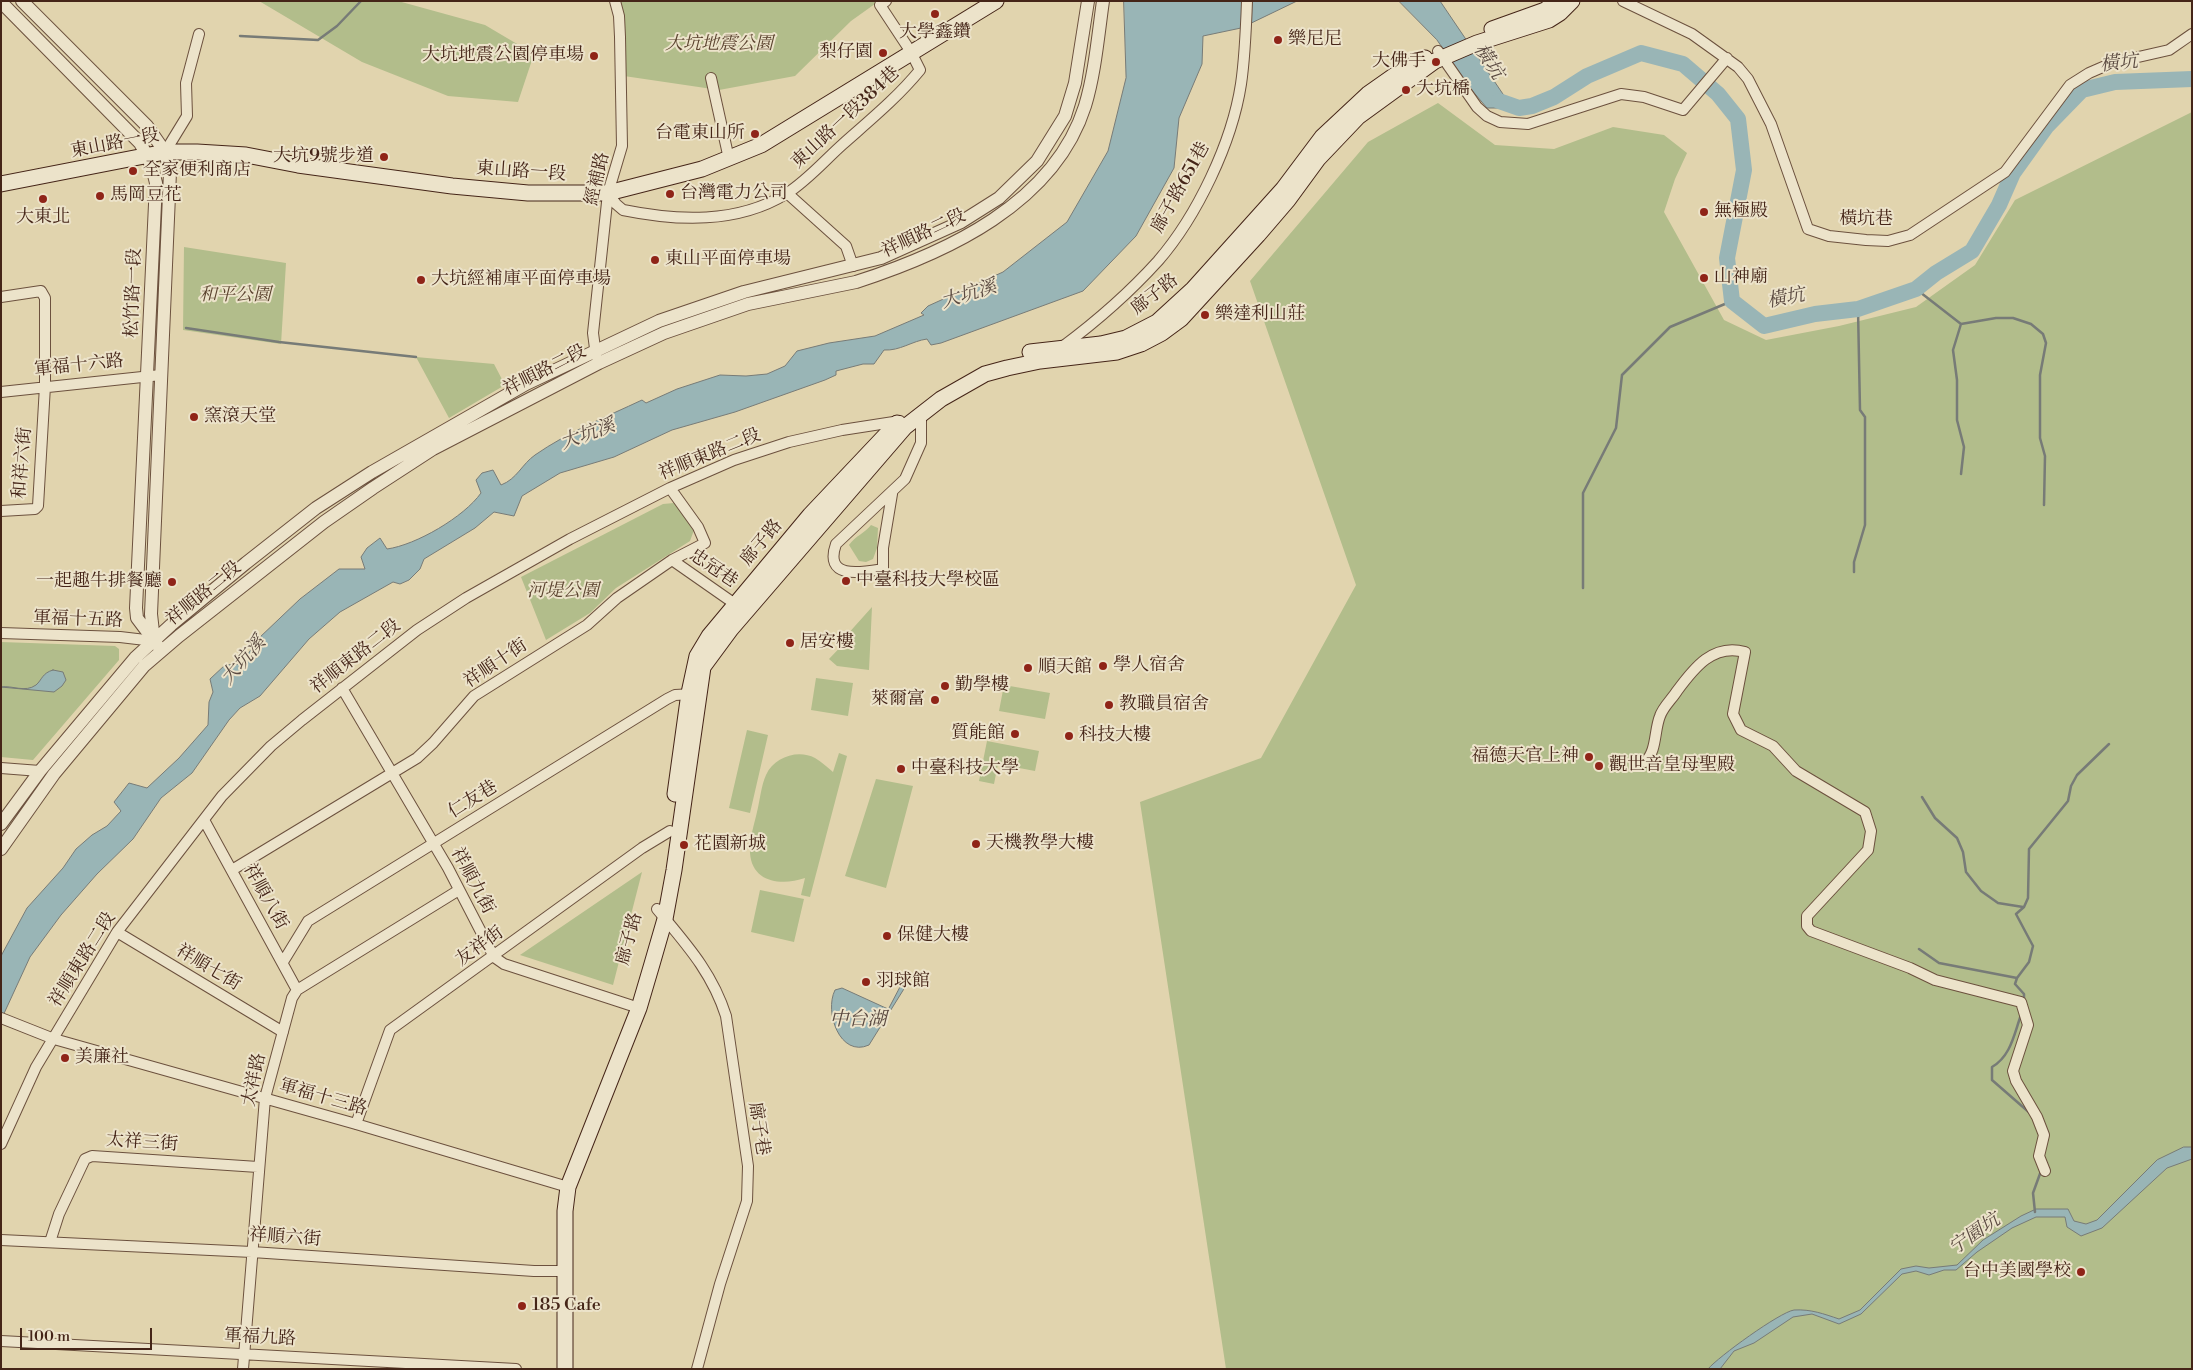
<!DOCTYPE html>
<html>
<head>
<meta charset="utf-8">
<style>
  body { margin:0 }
  #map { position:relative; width:2193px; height:1370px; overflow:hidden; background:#e1d4ae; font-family:"Libre Bodoni",serif }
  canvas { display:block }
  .frame { position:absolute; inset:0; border:2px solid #452518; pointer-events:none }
  .scale { position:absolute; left:20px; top:1328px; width:132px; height:22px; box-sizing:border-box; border:2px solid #452518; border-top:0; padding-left:6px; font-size:15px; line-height:18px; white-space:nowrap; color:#452518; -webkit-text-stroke:4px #ece3ca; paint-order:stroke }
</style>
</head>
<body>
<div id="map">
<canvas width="2193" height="1370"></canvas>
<div class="frame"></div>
<div class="scale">100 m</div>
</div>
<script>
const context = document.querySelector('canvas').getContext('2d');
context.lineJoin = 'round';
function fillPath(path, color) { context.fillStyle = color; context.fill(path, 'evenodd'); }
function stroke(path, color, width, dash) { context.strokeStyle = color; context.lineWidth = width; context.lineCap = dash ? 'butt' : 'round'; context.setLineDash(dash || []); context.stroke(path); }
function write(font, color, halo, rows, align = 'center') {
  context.font = font + ' "Libre Bodoni","Noto Serif TC",serif'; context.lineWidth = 4; context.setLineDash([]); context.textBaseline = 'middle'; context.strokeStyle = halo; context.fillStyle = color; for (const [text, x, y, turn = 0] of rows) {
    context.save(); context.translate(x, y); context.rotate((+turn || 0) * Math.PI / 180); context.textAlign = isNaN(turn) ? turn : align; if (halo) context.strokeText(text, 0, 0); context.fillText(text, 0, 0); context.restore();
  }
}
fillPath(new Path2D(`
  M259 1H398L485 25 534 54 518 102 448 96 362 62Z
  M619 1H879L851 21 795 76 719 90 624 76Z
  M1438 103 1495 145 1554 149 1613 127 1664 135 1687 153 1675 179 1664 212 1724 320 1766 340 1839 326 1916 307 1975 265 2015 200 2192 112V1369H1226L1140 802 1261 758 1356 585 1250 281 1368 142Z
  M184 247 286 263 281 344 183 330Z
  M416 357 494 364 505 385 449 418Z
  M674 503 694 530 690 541 616 588 590 613 546 640 521 577 663 504Z
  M871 525 878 528 877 548 873 559 866 562 859 561 849 545C855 536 865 533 871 525Z
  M872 607 869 670 837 666 829 659 848 639 846 636Z
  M1 642 115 646 119 649V660L33 760 1 757Z
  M816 678 853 683 848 716 811 710Z
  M1004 685 1050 693 1045 719 999 711Z
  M747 730 768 735 750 813 729 808Z
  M987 741 1039 751 1035 771 998 764 994 784 979 781Z
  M839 753 847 756 810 897 801 895 805 878C782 886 752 883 750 853 749 840 754 825 757 812 760 800 761 786 766 775 774 757 798 749 815 758 822 762 827 767 833 772Z
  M876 779 913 786 886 888 845 876Z
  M642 872 613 985 520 955Z
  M760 890 804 899 794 942 751 932Z`), '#b2bd8b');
const water = new Path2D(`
  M1124 1H1297L1241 28 1203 36 1202 64 1179 118 1174 168 1136 236 1083 291 941 343 931 345 927 339C912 341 900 351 884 350L874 364H863L836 371V375L825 380 735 412 672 430 614 457 560 473 522 496 514 516 494 512 475 528 424 559 420 569 409 580 400 584 393 582 340 612 309 639 260 696 240 708 229 720 192 773 161 798 133 839 97 874 61 915 30 957 1 1020V956L27 908 63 868 76 849 92 835 107 826 121 811 114 802 129 783 147 788 179 758 208 725 209 702 213 692 210 679 225 665 241 664 259 638 300 599 339 569H365L361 557 367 548 380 538 387 549C416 545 464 517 481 493L476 480 482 473 493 470 501 485C517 479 522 464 535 455 568 432 606 417 642 400L646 403 677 389 720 375 746 376 767 374 785 366 797 351 829 343 875 336 924 315 921 313 928 306 1003 272 1067 222 1108 151 1126 78Z
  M1399 1H1440L1507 100 1519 108H1487L1470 88 1437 40Z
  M53 670 63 672 66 680 62 686 54 692 1 687C12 685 25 693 36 685 42 680 42 673 53 670Z
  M903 982 907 984 869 1045C840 1058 824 1012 835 990L842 988 888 1009Z
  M2184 1147H2192V1159L2167 1168 2102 1228 2081 1236 2067 1227 2065 1217H2036L2012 1228 1977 1252 1956 1270H1944L1929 1275 1916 1271 1902 1274 1861 1314 1839 1324 1812 1314 1793 1317 1754 1343 1734 1351 1720 1369H1708C1718 1357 1780 1312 1794 1310 1811 1309 1824 1314 1839 1319L1860 1310 1901 1269 1916 1266 1929 1268 1957 1265 1983 1240 2021 1216 2036 1209H2068L2074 1221 2086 1224 2097 1220 2157 1160Z`);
fillPath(water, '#99b5b6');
stroke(water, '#777b77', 1);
stroke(new Path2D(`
  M240 36 318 40 337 26 361 1
  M1916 289 1961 324 1953 350 1957 380V420L1964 447 1961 474
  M1961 324 1996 318H2013L2031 324 2043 334 2046 343 2040 375V438L2045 456 2044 505
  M186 328 279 342 416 357
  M1854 572V562L1865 525V417L1860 410 1858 309
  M1583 588V493L1616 428 1622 375 1670 327 1732 301
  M1922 797 1935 818 1957 838 1963 852 1966 872 1981 891 1998 903 2023 907
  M1919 949 1939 963 2017 978
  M2024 999V994L2015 984 2017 978 2029 962 2033 946 2016 914 2024 907 2028 898 2029 849 2068 801 2071 786 2077 775 2109 744
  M2021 1015C2014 1034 2011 1056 1992 1067V1080L2031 1114
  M2035 1212 2033 1193 2041 1171`), '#777b77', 2.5);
stroke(new Path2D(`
  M1499 101 1519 108 1532 106 1554 97 1587 76 1641 53 1683 64 1718 94 1738 119 1744 170 1727 258 1732 301 1764 326 1815 314 1858 309 1916 289 1936 273 1972 251 1999 205 2013 173 2046 127 2082 90 2115 82 2192 79`), '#99b5b6', 16);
const minor = new Path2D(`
  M1623 1 1692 34 1738 67 1748 79 1771 124 1808 229 1829 236 1866 240 1888 241 1910 235 2005 172 2070 85 2089 73 2112 63 2169 50 2192 34
  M1438 51 1477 107 1487 116 1500 122 1528 124 1621 94 1644 97 1683 110 1727 58
  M711 78 729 159
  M165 152 187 116 186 83 199 34
  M608 193 616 204 623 210C677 221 737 224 786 194 807 181 825 160 843 144 870 120 897 98 920 70L911 52 880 5 886 1
  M787 193 846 246 853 266
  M1 297 41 291 45 298V386L38 506 35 509 1 511
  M1062 347C1097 321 1129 293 1158 261 1197 216 1232 143 1241 84 1245 57 1246 29 1247 1
  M596 356 593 333 608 193 622 146 620 37 619 16 615 1
  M1 392 161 375
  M892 494 883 548V569C864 572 823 581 836 544L905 479 921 443V414
  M672 560 735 604
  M1 633 120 637 154 641
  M342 688 448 868 494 957 504 964 639 1008
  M1645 762C1657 751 1654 731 1660 716 1663 707 1672 699 1677 691 1694 668 1713 643 1745 652L1733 714 1741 730 1773 746 1796 771 1865 812 1871 831 1868 850 1807 916V926L1811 931 1910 968 1935 980 2021 1002 2028 1025 2013 1071 2016 1081 2037 1117 2044 1135 2039 1156 2045 1171
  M1 768 40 771
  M204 820 297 990
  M232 870 417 758 433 743 474 696 587 625 617 598 672 560 705 543 698 527 670 488
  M657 909C686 944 712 972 726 1016L748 1166 747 1201 720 1284 697 1369
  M117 932 283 1032
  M283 962 308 921 667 699 675 695 694 694
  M1 1018 54 1039 356 1124 568 1187
  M356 1124 390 1030 642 848 670 831
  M1 1144 36 1067 117 932 222 796 271 746 302 720 417 630 466 598 570 539 670 488 734 460 789 442 842 430 900 421
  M1 1240 252 1252 534 1271H566
  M50 1242 59 1214 85 1159 92 1156 258 1167
  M1 1341 516 1369
  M243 1369 265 1098 292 998 297 990 459 890`);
const tertiary = new Path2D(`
  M22 1 147 126 165 152 170 172 151 614 154 641
  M1 2 140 143C148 156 153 168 156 183L136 608 137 618 158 646
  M1 824 40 771 135 658 171 625 246 563 316 508 372 472 526 384 659 321 744 292 881 258 961 222 999 198 1037 161 1065 116 1075 83 1088 1
  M1 849 54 774 144 666 179 636 324 522 373 488 433 449 599 363 664 333 748 304 856 282C946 253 1054 204 1085 106 1095 73 1098 36 1103 1`);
const secondary = new Path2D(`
  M1492 29 1545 10 1557 1
  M1 184 165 152H197L246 155 298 165 452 186 528 193H608L702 169 761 145 996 1
  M1030 352 1101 344 1126 338 1157 322 1193 289 1283 189 1322 137 1368 94 1395 75 1425 58
  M675 794 689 693 697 656 709 636 810 515 897 423
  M565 1369V1211L568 1187 639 1008 652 964 665 919 674 870 703 667 731 629 905 427 941 399 985 374 1007 368 1040 361 1117 352 1141 344 1162 333 1181 319 1258 235 1288 200 1318 159 1358 117 1435 61 1477 43 1549 20 1560 13 1572 1`);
stroke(minor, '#6c513e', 12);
stroke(tertiary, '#6c513e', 14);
stroke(secondary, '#452518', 17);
stroke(minor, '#ece3ca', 10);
stroke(tertiary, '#ece3ca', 12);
stroke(secondary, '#ece3ca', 15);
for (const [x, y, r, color] of [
  [935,14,5,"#8f2418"],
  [1278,40,5,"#8f2418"],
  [883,53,5,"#8f2418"],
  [594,56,5,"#8f2418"],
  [1436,62,5,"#8f2418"],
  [1406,90,5,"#8f2418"],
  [755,134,5,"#8f2418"],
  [384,157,5,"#8f2418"],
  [133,171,5,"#8f2418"],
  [670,194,5,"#8f2418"],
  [100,196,5,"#8f2418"],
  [43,199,5,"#8f2418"],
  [1704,212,5,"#8f2418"],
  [655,260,5,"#8f2418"],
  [1704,278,5,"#8f2418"],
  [421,280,5,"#8f2418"],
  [1205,315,5,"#8f2418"],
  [194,417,5,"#8f2418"],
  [846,581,5,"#8f2418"],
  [172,582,5,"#8f2418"],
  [790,643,5,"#8f2418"],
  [1103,666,5,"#8f2418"],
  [1028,668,5,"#8f2418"],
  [945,686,5,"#8f2418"],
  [935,700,5,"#8f2418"],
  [1109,705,5,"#8f2418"],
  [1015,734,5,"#8f2418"],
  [1069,736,5,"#8f2418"],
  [1589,757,5,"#8f2418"],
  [1599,766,5,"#8f2418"],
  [901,769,5,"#8f2418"],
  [976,844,5,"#8f2418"],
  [684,845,5,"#8f2418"],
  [887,936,5,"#8f2418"],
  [866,982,5,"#8f2418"],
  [65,1058,5,"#8f2418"],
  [2081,1272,5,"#8f2418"],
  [522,1306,5,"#8f2418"]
]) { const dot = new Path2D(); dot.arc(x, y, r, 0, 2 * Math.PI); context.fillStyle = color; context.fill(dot); stroke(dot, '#ece3ca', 2); }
write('18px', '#452518', '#ece3ca', [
  ["大學鑫鑽",935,33,"center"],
  ["樂尼尼",1288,40],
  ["梨仔園",873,53,"right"],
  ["大坑地震公園停車場",584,56,"right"],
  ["大佛手",1426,62,"right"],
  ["大坑橋",1416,90],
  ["台電東山所",745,134,"right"],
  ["大坑9號步道",374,157,"right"],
  ["全家便利商店",143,171],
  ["台灣電力公司",680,194],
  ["馬岡豆花",110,196],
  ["無極殿",1714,212],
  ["大東北",43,218,"center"],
  ["東山平面停車場",665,260],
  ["山神廟",1714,278],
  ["大坑經補庫平面停車場",431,280],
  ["樂達利山莊",1215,315],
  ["窯滾天堂",204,417],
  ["中臺科技大學校區",856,581],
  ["一起趣牛排餐廳",162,582,"right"],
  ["居安樓",800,643],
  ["學人宿舍",1113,666],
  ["順天館",1038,668],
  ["勤學樓",955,686],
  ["萊爾富",925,700,"right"],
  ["教職員宿舍",1119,705],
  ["質能館",1005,734,"right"],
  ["科技大樓",1079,736],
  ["福德天官上神",1579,757,"right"],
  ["觀世音皇母聖殿",1609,766],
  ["中臺科技大學",911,769],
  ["天機教學大樓",986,844],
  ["花園新城",694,845],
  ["保健大樓",897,936],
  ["羽球館",876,982],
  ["美廉社",75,1058],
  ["台中美國學校",2071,1272,"right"],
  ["185 Cafe",532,1306]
], 'left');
write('italic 18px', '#5b432f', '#ece3ca', [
  ["大坑地震公園",719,45],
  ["和平公園",235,296],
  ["河堤公園",563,592]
]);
write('18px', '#452518', '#ece3ca', [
  ["東山路一段384巷",846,118,-43],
  ["東山路一段",115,144,-11],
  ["東山路一段",521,172,4],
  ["經補路",598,179,-77],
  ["廍子路651巷",1181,188,-61],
  ["橫坑巷",1866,220],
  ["祥順路二段",924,234,-25],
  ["松竹路一段",134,293,-88],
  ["廍子路",1155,295,-38],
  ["軍福十六路",79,366,-6],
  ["祥順路二段",545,371,-27],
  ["祥順東路二段",710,455,-22],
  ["和祥六街",23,463,-85],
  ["廍子路",762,543,-50],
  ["忠冠巷",713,569,34],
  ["祥順路二段",204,594,-39],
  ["軍福十五路",78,620,2],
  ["祥順東路二段",356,657,-38],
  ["祥順十街",496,664,-34],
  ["仁友巷",473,800,-32],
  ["祥順九街",472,881,62],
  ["祥順八街",265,897,61],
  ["廍子路",630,939,-75],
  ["友祥街",480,947,-36],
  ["祥順東路二段",83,960,-58],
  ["祥順七街",208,968,31],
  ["太祥路",255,1080,-78],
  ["軍福十三路",323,1098,16],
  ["廍子巷",758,1129,81],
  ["太祥三街",142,1143,4],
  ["祥順六街",285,1238,4],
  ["軍福九路",260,1338,3]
]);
write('italic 19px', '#5a4940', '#ece3ca', [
  ["橫坑",1488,62,57],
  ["橫坑",2119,64,-6],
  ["大坑溪",969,295,-17],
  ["橫坑",1786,299,-11],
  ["大坑溪",588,435,-20],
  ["大坑溪",244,661,-49],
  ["中台湖",858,1020],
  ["宁園坑",1975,1235,-35]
]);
</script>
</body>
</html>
